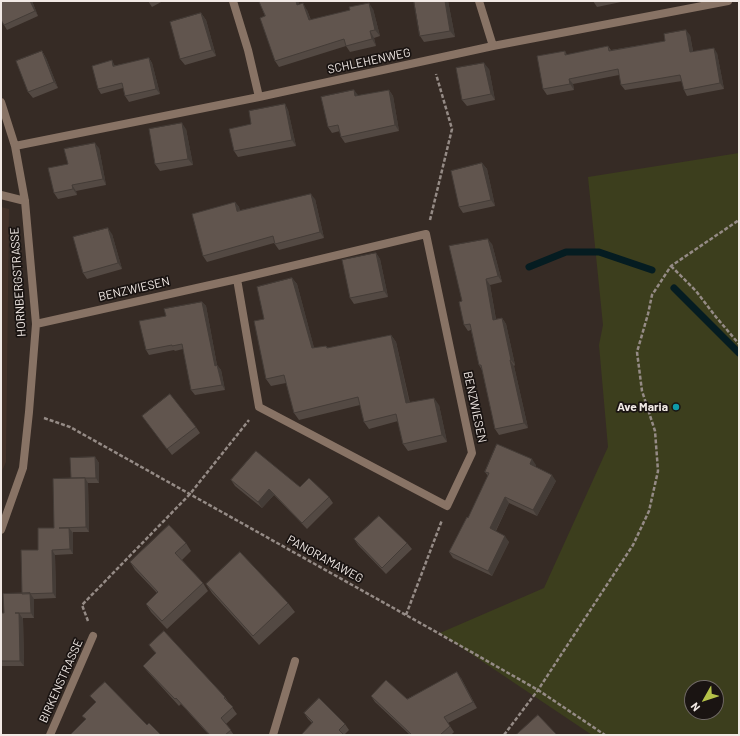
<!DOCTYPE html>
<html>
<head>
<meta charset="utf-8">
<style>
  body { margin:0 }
  #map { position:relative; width:740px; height:736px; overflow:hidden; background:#362b25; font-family:Barlow,sans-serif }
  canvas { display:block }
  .frame { position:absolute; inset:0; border:2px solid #f1e9e5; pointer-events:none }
  .north { position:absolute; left:684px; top:680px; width:40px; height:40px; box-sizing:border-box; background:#1a1412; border:1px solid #706966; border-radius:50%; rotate:231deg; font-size:11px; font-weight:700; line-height:16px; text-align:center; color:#f1e9e5 }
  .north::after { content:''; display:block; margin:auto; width:14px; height:18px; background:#b5c249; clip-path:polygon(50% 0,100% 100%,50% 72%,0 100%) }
</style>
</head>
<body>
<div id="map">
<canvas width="740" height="736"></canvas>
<div class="frame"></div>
<div class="north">N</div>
</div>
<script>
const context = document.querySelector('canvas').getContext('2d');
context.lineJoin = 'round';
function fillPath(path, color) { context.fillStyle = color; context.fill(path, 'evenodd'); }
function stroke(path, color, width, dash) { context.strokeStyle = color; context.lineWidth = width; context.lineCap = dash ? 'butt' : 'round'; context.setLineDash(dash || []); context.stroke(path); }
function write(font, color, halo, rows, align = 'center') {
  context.font = font + ' Barlow,sans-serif'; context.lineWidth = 3.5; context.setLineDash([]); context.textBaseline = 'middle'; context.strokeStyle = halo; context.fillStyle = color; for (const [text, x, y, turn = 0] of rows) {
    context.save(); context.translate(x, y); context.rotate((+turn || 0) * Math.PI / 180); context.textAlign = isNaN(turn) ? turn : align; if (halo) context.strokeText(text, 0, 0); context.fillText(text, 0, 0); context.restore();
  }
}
fillPath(new Path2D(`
  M1 207 9 209 6 462 1 473Z`), '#443229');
fillPath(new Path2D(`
  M739 153V735H592L440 633 544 588 608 447 599 345 603 325 588 177ZM692 688H716V712H692Z`), '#3c3e1d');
stroke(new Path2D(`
  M529 267 566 252H599L652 270
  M674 288 739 353`), '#051c21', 7);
stroke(new Path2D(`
  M430 220 452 129 436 74
  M671 266 696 291 716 317 739 344
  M44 418 70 427 438 633 538 690 605 735
  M406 615 442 520
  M88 621 82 605 190 494 249 420
  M504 735 538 690 633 545 649 511 658 471 655 431 642 391 637 352 648 314 652 295 671 266 739 220`), '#958b86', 2.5, [4, 2]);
stroke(new Path2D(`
  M233 1 248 50 259 97
  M479 1 493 46
  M1 102 15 146 25 201 36 324 29 412 23 468 1 530
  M15 146 259 97 493 46 728 1
  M1 195 25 201
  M36 324 237 279 426 234 472 453 447 506 259 407 237 279
  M50 735 93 636
  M273 735 295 661`), '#887365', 8);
fillPath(new Path2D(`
  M1 1H32L38 16 7 30 4 25Z
  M148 1H163L152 7Z
  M298 1 299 5 307 10 311 20 373 9 380 36 374 38 376 46 350 52 346 46 279 67 275 61 265 16Z
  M448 1 455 37 424 42 420 36Z
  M593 1H626L597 7Z
  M201 13 206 20 216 56 185 65 180 59Z
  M690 35 693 51 717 53 724 89 687 96 684 90 682 81 625 90 621 85 619 75 573 84 574 90 547 95 543 89 565 51 567 55 608 46 611 50 665 41Z
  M42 51 46 58 58 88 33 98 28 92Z
  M149 58 152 63 160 94 129 102 125 96 123 88 101 94 98 89 115 66Z
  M489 69 495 100 467 106 462 100Z
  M389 90 393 96 399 131 345 143 341 137 340 131 332 133 328 127 358 96Z
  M285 104 288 110 296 146 238 157 234 151 251 124Z
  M186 129 193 165 160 171 155 164Z
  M99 148 106 185 76 191 77 195 58 199 54 193 68 164Z
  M482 163 487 169 495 206 463 213 459 207Z
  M315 199 324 238 279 250 274 243 207 262 203 256 235 202 239 207 240 211Z
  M112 234 122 269 87 279 83 273Z
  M492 244 502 282 490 285 496 319 502 318 506 324 515 365 514 366 528 428 499 435 495 429 482 370 479 365 471 330 468 331 464 325 462 301Z
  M376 253 380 259 388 297 354 304 350 298Z
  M292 278 297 284 314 348 326 346 328 348 391 335 396 342 410 403 439 405 447 442 408 451 403 444 398 421 369 429 364 422 360 405 299 420 294 413 286 383 271 386 266 379 264 319Z
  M202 302 206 306 217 365 221 370 225 390 195 395 191 390 183 349 175 351 174 350 149 355 146 350 166 316Z
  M142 416 196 427 200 433 172 455Z
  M95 457 99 463V483H88L89 532H73V554L55 555 56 598 34 599V618H23L24 666H2V689H1V613H4L22 594 38 550 54 528 71 478Z
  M536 465 535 467 556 481 537 516 509 503 496 531 509 542 492 576 453 558 449 552 468 518 488 476 485 472Z
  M231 480 300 487 329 497 333 503 307 529 274 495 262 508 235 486Z
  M354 539 407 543 412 549 386 574 358 545Z
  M186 543 191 551 182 560 203 583 208 591 167 629 151 612 146 604 157 593 135 570 130 562Z
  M206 584 288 603 295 612 259 645 212 593Z
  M149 645 225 697 229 703 237 714 226 724 234 735H209L181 704 179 706 148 672 143 666 156 654Z
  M461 678 477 708 448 723 454 732 451 735H410L375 702 371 696 407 699Z
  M304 713 345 724 349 730 344 735 312 723 308 719Z`), '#534943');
fillPath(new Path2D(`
  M30 1H32L38 16 35 11Z
  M296 1H298L302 11 297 5Z
  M445 1H448L455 37 450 31Z
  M303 3 307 10 313 27 309 20Z
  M369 3 373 9 380 36 375 30Z
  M201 13 206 20 216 56 212 50Z
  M686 30 690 35 694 58 690 52Z
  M370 31 374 38 376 46 372 39Z
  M714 48 717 53 724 89 720 83Z
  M42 51 46 58 58 88 54 82Z
  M149 58 152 63 160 94 156 89Z
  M112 60 115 66 117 72 113 66Z
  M484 63 489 69 495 100 491 94Z
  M569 79 573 84 574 90 570 84Z
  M354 90 358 95 359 102 355 96Z
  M389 90 393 96 399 131 395 125Z
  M285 104 288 110 296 146 292 140Z
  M182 123 186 129 193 165 188 159Z
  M95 143 99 148 106 185 103 179Z
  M482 163 487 169 495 206 491 200Z
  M72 185 76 191 77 195 73 189Z
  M311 194 315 199 324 238 320 232Z
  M235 202 239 207 241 217 237 211Z
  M108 228 112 234 122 269 118 263Z
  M488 239 492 244 502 282 498 276Z
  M376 253 380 259 388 297 384 291Z
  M292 278 297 284 316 355 312 348Z
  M486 279 490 285 497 326 493 320Z
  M202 302 206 306 218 371 215 366Z
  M502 318 506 324 515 365 511 360Z
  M391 335 396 342 411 410 406 403Z
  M510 360 514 366 528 428 524 423Z
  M217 365 221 370 225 390 222 385Z
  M434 398 439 405 447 442 442 435Z
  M95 457 99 463V483L96 478Z
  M532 459 536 465 534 470 530 464Z
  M552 475 556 481 537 516 533 510Z
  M85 478 88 483 89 532 86 527Z
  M269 489 274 495 262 508 258 502Z
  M505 497 509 503 494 534 490 528Z
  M69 528 73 533V554L70 549Z
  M505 536 509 542 492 576 488 571Z
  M52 550 55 555 56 598 53 593Z
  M30 593 34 599V618L31 613Z
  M19 613 23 619 24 666 20 661Z
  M1 665 2 666V689L1 688Z
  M457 672 461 678 477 708 473 702Z`), '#443c37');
const building = new Path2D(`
  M1 1H30L35 11 4 25 1 20Z
  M259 1H296L297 5 303 3 309 20 350 10 349 7 369 3 375 30 370 31 372 39 346 46 344 39 275 61 260 18 265 16Z
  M414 1H445L450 31 420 36Z
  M201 13 212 50 180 59 170 22Z
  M686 30 690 52 714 48 720 83 684 90 680 75 621 85 618 69 569 79 570 84 543 89 537 56 565 51V55L608 46 609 51 665 41 664 34Z
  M42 51 54 82 28 92 16 61Z
  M149 58 156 89 125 96 122 83 98 89 92 66 112 60 113 66Z
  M484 63 491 94 462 100 456 68Z
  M354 90 355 96 389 90 395 125 341 137 338 125 328 127 321 97Z
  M285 104 292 140 234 151 229 129 251 124 249 111Z
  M182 123 188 159 155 164 149 129Z
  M95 143 103 179 72 185 73 189 54 193 48 168 68 164 64 149Z
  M482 163 491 200 459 207 451 171Z
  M311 194 320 232 275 244 273 236 203 256 192 214 235 202 237 211Z
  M108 228 118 263 83 273 73 237Z
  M488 239 498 276 486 279 493 320 502 318 511 360H510L524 423 495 429 481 365H479L470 324 464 325 459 302 462 301 449 246Z
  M376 253 384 291 350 298 342 260Z
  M292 278 312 348 326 346 327 348 391 335 406 403 434 398 442 435 403 444 396 414 364 422 358 397 294 413 284 375 266 379 254 321 264 319 257 287Z
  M202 302 215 366 217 365 222 385 191 390 182 344 172 346V345L146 350 139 321 166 316 164 309Z
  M170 394 196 427 167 449 142 416Z
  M497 444 532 459 530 464 552 475 533 510 505 497 490 528 505 536 488 571 449 552 467 517 468 518 489 473 485 472Z
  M256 451 300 487 309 478 329 497 302 523 269 489 258 502 231 480Z
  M95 457 96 478H71L70 458Z
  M85 478 86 527 59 528H69L70 549 52 550 53 593 22 594 21 550H38V528H54L53 479Z
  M379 516 407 543 382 568 354 539Z
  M169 525 186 543 175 553 203 583 162 621 146 604 158 592 130 562Z
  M240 552 288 603 253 636 206 584Z
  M30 593 31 613H15H19L20 661H1V613H4L3 594Z
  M164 631 225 697 224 698 233 707 221 718 231 730 225 735H210L176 698 175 699 143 666 156 653 149 645Z
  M457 672 473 702 444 717 450 726 440 735H412L371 696 386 680 407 699Z
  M105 682 147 725 149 723 161 735H70L86 719 82 716 96 702 90 696Z
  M319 698 345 724 339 730 344 735H301L313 722 304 713Z
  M538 715 557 735H516Z`);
fillPath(building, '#61554e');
stroke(building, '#443c37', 1);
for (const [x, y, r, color] of [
  [676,407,4,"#0f9aa8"]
]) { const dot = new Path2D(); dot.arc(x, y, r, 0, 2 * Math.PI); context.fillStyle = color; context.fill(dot); stroke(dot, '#1a1412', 1.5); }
write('12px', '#f1e9e5', '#1a1412', [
  ["SCHLEHENWEG",369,61,-12],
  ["HORNBERGSTRASSE",18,282,-94],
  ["BENZWIESEN",134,289,-13],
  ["BENZWIESEN",475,407,78],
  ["PANORAMAWEG",325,559,29],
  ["BIRKENSTRASSE",61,681,-66]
]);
write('bold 12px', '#f1e9e5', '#1a1412', [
  ["Ave Maria",668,407]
], 'right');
</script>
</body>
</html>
